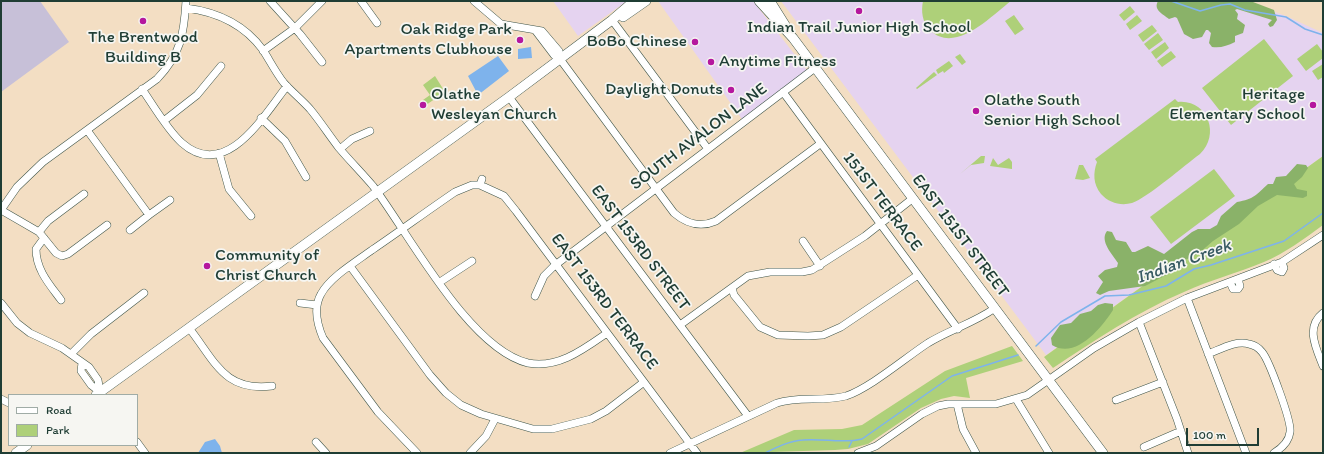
<!DOCTYPE html>
<html>
<head>
<meta charset="utf-8">
<style>
  body { margin:0 }
  #map { position:relative; width:1324px; height:454px; overflow:hidden; background:#f3dec3; font-family:Itim,sans-serif }
  canvas { display:block }
  .frame { position:absolute; inset:0; border:2px solid #1f3d34; pointer-events:none }
  .legend { position:absolute; left:8px; top:394px; width:130px; height:52px; box-sizing:border-box; background:#f6f6f2; border:1px solid #a0aca6; margin:0; padding:5px 7px; list-style:none; font-size:12px; color:#1f3d34 }
  .legend li { display:flex; align-items:center; gap:8px; height:20px }
  .legend b { width:20px; border:1px solid #a0aca6 }
  .scale { position:absolute; left:1186px; top:428px; width:73px; height:18px; box-sizing:border-box; border:2px solid #1f3d34; border-top:0; padding-left:5px; font-size:12px; line-height:14px; white-space:nowrap; color:#1f3d34; -webkit-text-stroke:3px #f6f6f2; paint-order:stroke }
</style>
</head>
<body>
<div id="map">
<canvas width="1324" height="454"></canvas>
<div class="frame"></div>
<ul class="legend">
<li><b style="height:5px;background:#fff"></b>Road</li>
<li><b style="height:11px;background:#aed079"></b>Park</li>
</ul>
<div class="scale">100 m</div>
</div>
<script>
const context = document.querySelector('canvas').getContext('2d');
context.lineJoin = 'round';
function fillPath(path, color) { context.fillStyle = color; context.fill(path, 'evenodd'); }
function stroke(path, color, width, dash) { context.strokeStyle = color; context.lineWidth = width; context.lineCap = dash ? 'butt' : 'round'; context.setLineDash(dash || []); context.stroke(path); }
function write(font, color, halo, rows, align = 'center') {
  context.font = font + ' Itim,sans-serif'; context.lineWidth = 3.5; context.setLineDash([]); context.textBaseline = 'middle'; context.strokeStyle = halo; context.fillStyle = color; for (const [text, x, y, turn = 0] of rows) {
    context.save(); context.translate(x, y); context.rotate((+turn || 0) * Math.PI / 180); context.textAlign = isNaN(turn) ? turn : align; if (halo) context.strokeText(text, 0, 0); context.fillText(text, 0, 0); context.restore();
  }
}
fillPath(new Path2D(`
  M553 1H627L578 36Z
  M658 1H753L809 73 744 122Z
  M781 1H1184L1197 5 1232 1 1250 3 1286 16 1323 33V156L1046 355Z`), '#e5d3f0');
fillPath(new Path2D(`
  M1 1H40L69 42 1 92Z`), '#c7c0d8');
fillPath(new Path2D(`
  M923 1H1011C991 16 955 55 930 30 922 22 921 11 923 1Z
  M1130 6 1135 12 1124 21 1119 15Z
  M1014 15 1024 29 1015 35 1005 21Z
  M1137 15 1142 21 1130 30 1126 24Z
  M1152 25 1157 31 1143 42 1138 35Z
  M1158 33 1163 40 1149 50 1144 44Z
  M1264 39 1293 76 1231 125 1202 88Z
  M1165 42 1169 48 1156 59 1151 52Z
  M1317 44 1323 52V58L1306 71 1297 59Z
  M1171 51 1176 57 1162 67 1157 61Z
  M960 54 966 62 962 65 955 57Z
  M949 61 953 66 944 73 943 71 938 74 936 70Z
  M1323 64V77L1318 80 1312 71Z
  M934 72 937 75 917 89 916 88Z
  M435 76 445 92 426 105 423 100 430 95 423 85Z
  M1175 99 1178 102C1207 99 1221 134 1200 154 1185 165 1147 198 1132 203 1121 206 1109 203 1101 194 1093 184 1093 173 1097 162L1095 159Z
  M981 156H985L984 163 971 165 960 174Z
  M1323 156V225C1304 239 1285 253 1264 262 1237 273 1210 280 1184 292 1137 312 1095 340 1053 368L1044 357Z
  M993 158 998 165 1009 158 1012 162V169L990 166Z
  M1079 165H1083L1090 178 1083 180 1075 179Z
  M1214 169 1235 196 1171 244 1150 217Z
  M1012 346 1023 361 966 378 970 398 954 396 941 399 921 408 868 444 848 449 835 450 740 453 794 430 842 429 862 425 945 371Z`), '#aed079');
fillPath(new Path2D(`
  M1158 1 1253 2 1274 10 1277 20 1273 26 1270 27 1268 24 1272 20 1237 9 1235 10 1238 14 1237 19 1245 25 1243 33 1235 36V42C1227 46 1221 48 1212 47L1209 43 1211 33 1208 30H1206L1202 37 1193 39 1184 34 1177 18 1175 17 1169 19C1163 14 1153 10 1158 1Z
  M1297 164 1306 165 1308 168 1302 177 1294 184 1297 189 1307 191V196L1303 198 1277 195 1258 206 1239 224 1213 241 1198 254 1185 260 1174 271 1145 286 1109 291 1100 295 1096 293 1103 282 1098 276 1105 270 1117 267 1118 263C1113 255 1099 241 1107 231L1112 232 1116 240 1126 242 1132 252H1135L1148 246 1164 254 1192 232 1198 229H1210L1217 225 1221 216 1237 202C1254 199 1256 195 1268 184H1273L1276 177 1286 176Z
  M1105 303 1113 304V310C1102 327 1076 360 1052 345L1051 338 1060 325 1071 323 1080 314 1091 311 1098 305Z`), '#8ab269');
fillPath(new Path2D(`
  M531 47 532 58 518 59V49Z
  M498 56 509 71 478 95 468 76Z
  M215 439 220 446 222 453H198L205 442Z`), '#7eb3ec');
stroke(new Path2D(`
  M1171 1 1200 11 1221 5 1230 4 1245 10 1286 17 1305 29 1323 35
  M1036 346 1061 322 1105 296 1129 295 1166 286 1194 269 1211 265 1284 241 1323 213
  M849 447 852 441
  M765 453C777 447 789 441 803 440 823 438 843 444 862 439L952 376 1018 355`), '#7eb3ec', 1.5);
const minor = new Path2D(`
  M270 1 300 34 322 62
  M361 1 377 23
  M474 1 501 24 542 31 559 51 560 59
  M186 8C218 12 244 24 263 50 270 61 276 73 284 83 292 92 302 100 310 109 320 121 329 135 339 148 350 161 362 173 373 186 409 234 469 349 528 363 558 369 584 349 607 333
  M612 20 708 149
  M535 30 554 55 560 59 674 213C687 224 700 228 716 221L820 144
  M263 51 295 28 322 1
  M142 89C153 105 168 131 182 143 226 182 264 115 287 86
  M783 92 958 329
  M509 97 748 416
  M261 118 285 141 306 177
  M165 120 197 95 221 66
  M87 130 149 215 170 200
  M340 149 352 139 370 131
  M219 153 229 189 251 216
  M482 179 480 185 504 196 516 211 697 453
  M1 210 17 187 43 162 157 79C181 54 184 34 186 1
  M1 210 39 232 56 253 62 256 68 254 107 225
  M130 230 149 215
  M39 232 48 221 84 194
  M44 238 36 249C36 270 50 285 61 300
  M803 241 820 266
  M1274 264 1277 270 1282 272 1284 268 1282 262
  M350 266 430 375 446 393 461 405 481 414 533 429H552L591 419 606 411 644 382
  M440 282 472 261
  M1230 282 1233 289H1238L1240 286 1238 279
  M732 288 734 295 760 327 778 335 808 336 823 335 841 327 918 275
  M535 296 544 276 554 266 815 68
  M1187 298 1246 453
  M1 303 17 323 30 333 62 348 89 367 98 380 100 392 91 385 81 371 82 363
  M300 303 317 305
  M1323 313C1305 327 1316 348 1323 366
  M1139 322 1177 419 1188 453
  M680 325 748 276 770 272H802L812 270 865 236 912 199
  M189 328C215 361 224 392 272 386
  M71 354 91 334 144 293
  M1208 354C1221 349 1236 340 1249 344 1254 345 1259 348 1262 352 1269 360 1292 422 1290 432 1289 442 1282 448 1274 453
  M1 399 9 403
  M1016 399 1049 453
  M1116 400 1163 382
  M957 404 963 429 976 453
  M137 442 145 453
  M316 442 326 453
  M1144 447 1181 431
  M417 453 378 412 323 338C317 324 313 308 321 294 330 277 357 261 372 250 400 231 427 211 455 192L472 185H480
  M470 453 486 436 495 419
  M670 453 777 403C799 396 823 402 846 396 870 388 905 358 928 343 949 330 974 323 995 308
  M858 453 876 446 922 414 938 406 948 404H996L1027 395 1094 348 1139 322 1187 298 1282 262 1323 235`);
const major = new Path2D(`
  M759 1 793 38 1103 453
  M770 1 785 25
  M623 17 646 1
  M96 395 509 97 612 20 634 1
  M16 453 27 445`);
stroke(minor, '#3f5549', 8);
stroke(major, '#3f5549', 10);
stroke(minor, '#fff', 7);
stroke(major, '#fff', 9);
for (const [x, y, r, color] of [
  [859,11,4,"#b5179e"],
  [143,21,4,"#b5179e"],
  [520,40,4,"#b5179e"],
  [695,42,4,"#b5179e"],
  [711,62,4,"#b5179e"],
  [731,90,4,"#b5179e"],
  [423,105,4,"#b5179e"],
  [1313,105,4,"#b5179e"],
  [976,111,4,"#b5179e"],
  [207,266,4,"#b5179e"]
]) { const dot = new Path2D(); dot.arc(x, y, r, 0, 2 * Math.PI); context.fillStyle = color; context.fill(dot); stroke(dot, '#f6f6f2', 1.5); }
write('17px', '#1f3d34', '#f6f6f2', [
  ["Indian Trail Junior High School",859,28,"center"],
  ["Oak Ridge Park",512,30],
  ["Apartments Clubhouse",512,50],
  ["The Brentwood",143,38,"center"],
  ["Building B",143,58,"center"],
  ["BoBo Chinese",687,42],
  ["Anytime Fitness",719,62,"left"],
  ["Daylight Donuts",723,90],
  ["Olathe",431,95,"left"],
  ["Wesleyan Church",431,115,"left"],
  ["Heritage",1305,95],
  ["Elementary School",1305,115],
  ["Olathe South",984,101,"left"],
  ["Senior High School",984,121,"left"],
  ["Community of",215,256,"left"],
  ["Christ Church",215,276,"left"]
], 'right');
write('17px', '#1f3d34', '#f6f6f2', [
  ["SOUTH AVALON LANE",699,137,-37],
  ["151ST TERRACE",882,202,53],
  ["EAST 151ST STREET",960,236,53],
  ["EAST 153RD STREET",640,248,53],
  ["EAST 153RD TERRACE",604,302,53]
]);
write('italic 18px', '#375a62', '#f6f6f2', [
  ["Indian Creek",1184,262,-20]
]);
</script>
</body>
</html>
